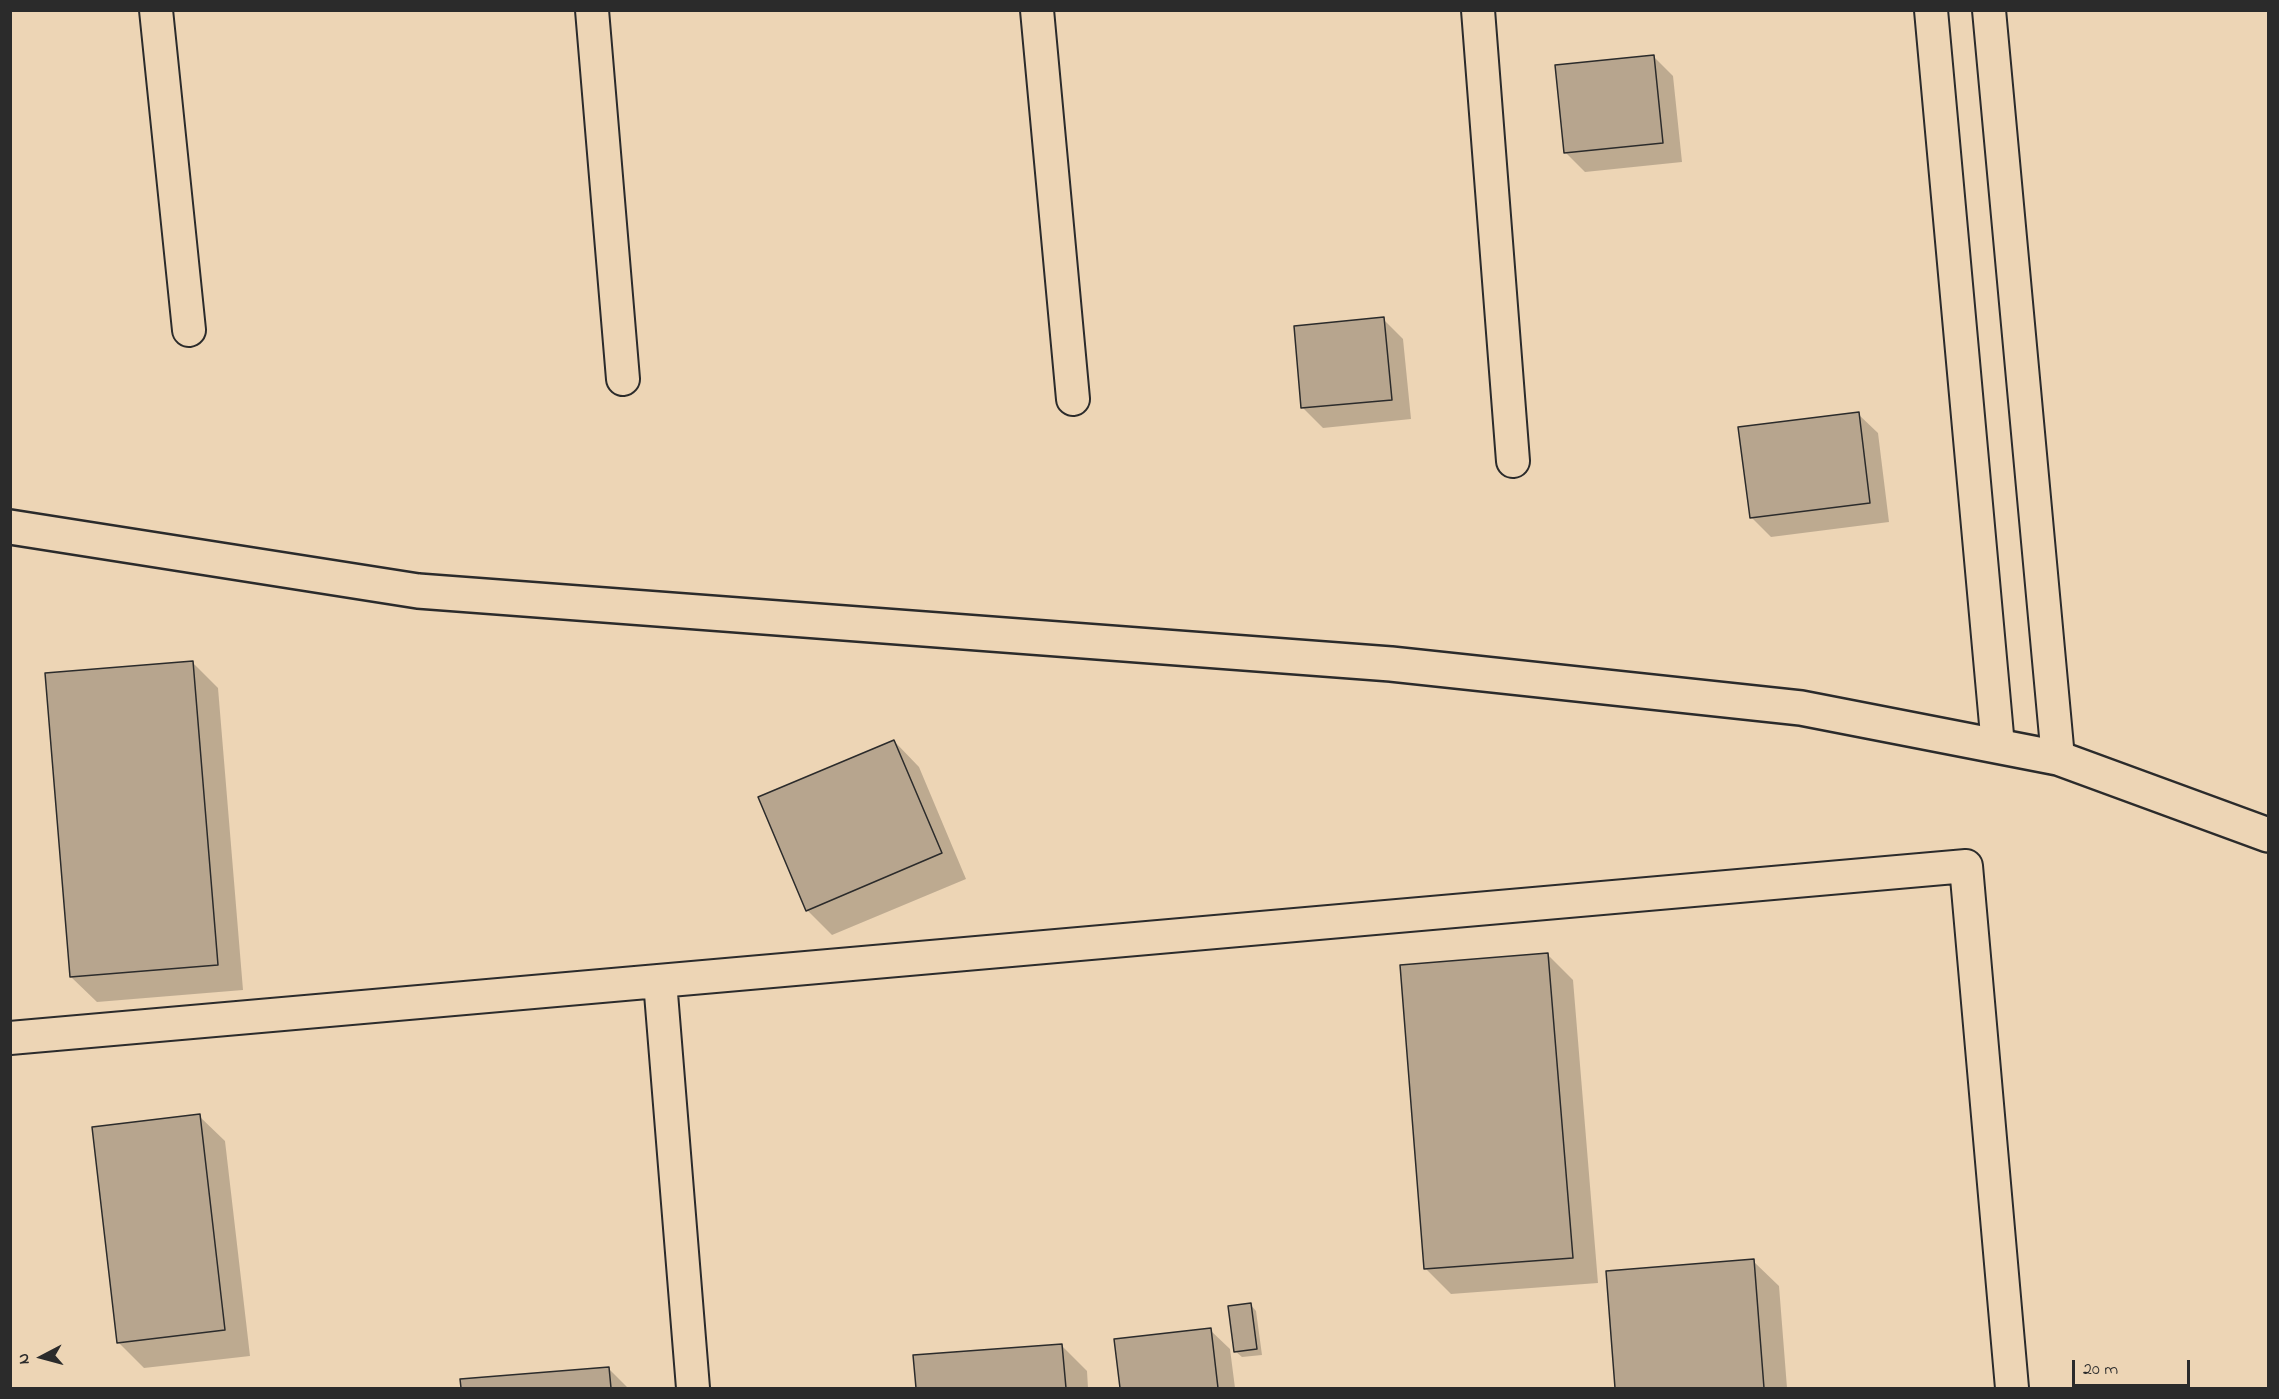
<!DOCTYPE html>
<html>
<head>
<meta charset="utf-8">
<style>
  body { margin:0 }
  #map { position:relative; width:2279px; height:1399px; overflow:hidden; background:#edd5b5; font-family:"Indie Flower",sans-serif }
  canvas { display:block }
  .frame { position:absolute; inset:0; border:12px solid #2b2b2b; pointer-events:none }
  .north { position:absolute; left:12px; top:1327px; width:60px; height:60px; -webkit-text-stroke:4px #edd5b5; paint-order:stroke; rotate:264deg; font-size:16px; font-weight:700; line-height:24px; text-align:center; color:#2b2b2b }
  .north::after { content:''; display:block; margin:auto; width:21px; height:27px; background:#2b2b2b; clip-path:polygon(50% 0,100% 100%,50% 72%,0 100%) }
  .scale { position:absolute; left:2072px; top:1360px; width:118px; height:27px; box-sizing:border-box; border:3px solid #2b2b2b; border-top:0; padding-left:8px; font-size:18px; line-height:21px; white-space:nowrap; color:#2b2b2b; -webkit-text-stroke:4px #edd5b5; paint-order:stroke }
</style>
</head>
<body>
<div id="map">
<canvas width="2279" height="1399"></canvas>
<div class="frame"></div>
<div class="north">N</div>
<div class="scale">20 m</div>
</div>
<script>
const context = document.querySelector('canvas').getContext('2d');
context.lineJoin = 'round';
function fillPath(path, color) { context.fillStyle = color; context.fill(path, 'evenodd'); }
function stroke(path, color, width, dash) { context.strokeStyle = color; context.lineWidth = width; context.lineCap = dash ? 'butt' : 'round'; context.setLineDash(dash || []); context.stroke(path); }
fillPath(new Path2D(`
  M1653 56 1673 76 1682 162 1585 172 1565 152Z
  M1383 319 1403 339 1411 419 1323 428 1303 408Z
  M1858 414 1878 433 1889 522 1771 537 1751 517Z
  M192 662 218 688 243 990 97 1002 71 977Z
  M894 741 919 767 966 879 832 935 807 910Z
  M1547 954 1573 980 1598 1283 1451 1294 1426 1269Z
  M199 1116 225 1141 250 1356 144 1368 118 1342Z
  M1753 1261 1779 1286 1787 1388H1617L1607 1273Z
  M1250 1304 1256 1311 1262 1355 1242 1357 1235 1351Z
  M1210 1330 1230 1349 1235 1388H1121L1116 1340Z
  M1061 1345 1087 1371 1088 1388H917L915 1357Z
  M608 1368 628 1388H462V1380Z`), '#0003');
const building = new Path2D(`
  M1654 55 1663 143 1564 153 1555 65Z
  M1384 317 1392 400 1301 408 1294 326Z
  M1859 412 1870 503 1750 518 1738 427Z
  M193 661 218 965 70 977 45 673Z
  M894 740 942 853 806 911 758 797Z
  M1548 953 1573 1258 1424 1269 1400 965Z
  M200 1114 225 1330 117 1343 92 1127Z
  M1754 1259 1764 1388H1615L1606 1271Z
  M1251 1303 1257 1349 1234 1352 1228 1306Z
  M1211 1328 1218 1388H1120L1114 1339Z
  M1062 1344 1066 1388H916L913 1355Z
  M609 1367 611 1388H461L460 1379Z`);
fillPath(building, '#b7a58e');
stroke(building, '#2b2b2b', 1.5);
const street = new Path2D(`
  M156 10 189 330
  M592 10 623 379
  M1037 10 1073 399
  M1478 10 1513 461
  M1931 10 1998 746
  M1989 10 2058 758
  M660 981 693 1388
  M10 1038 1966 866 2012 1388`);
const secondary = new Path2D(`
  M10 527 418 591 1391 664 1801 708 2058 758 2268 835`);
stroke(street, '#2b2b2b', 36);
stroke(secondary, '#2b2b2b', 38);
stroke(street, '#edd5b5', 32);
stroke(secondary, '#edd5b5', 33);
</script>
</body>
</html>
